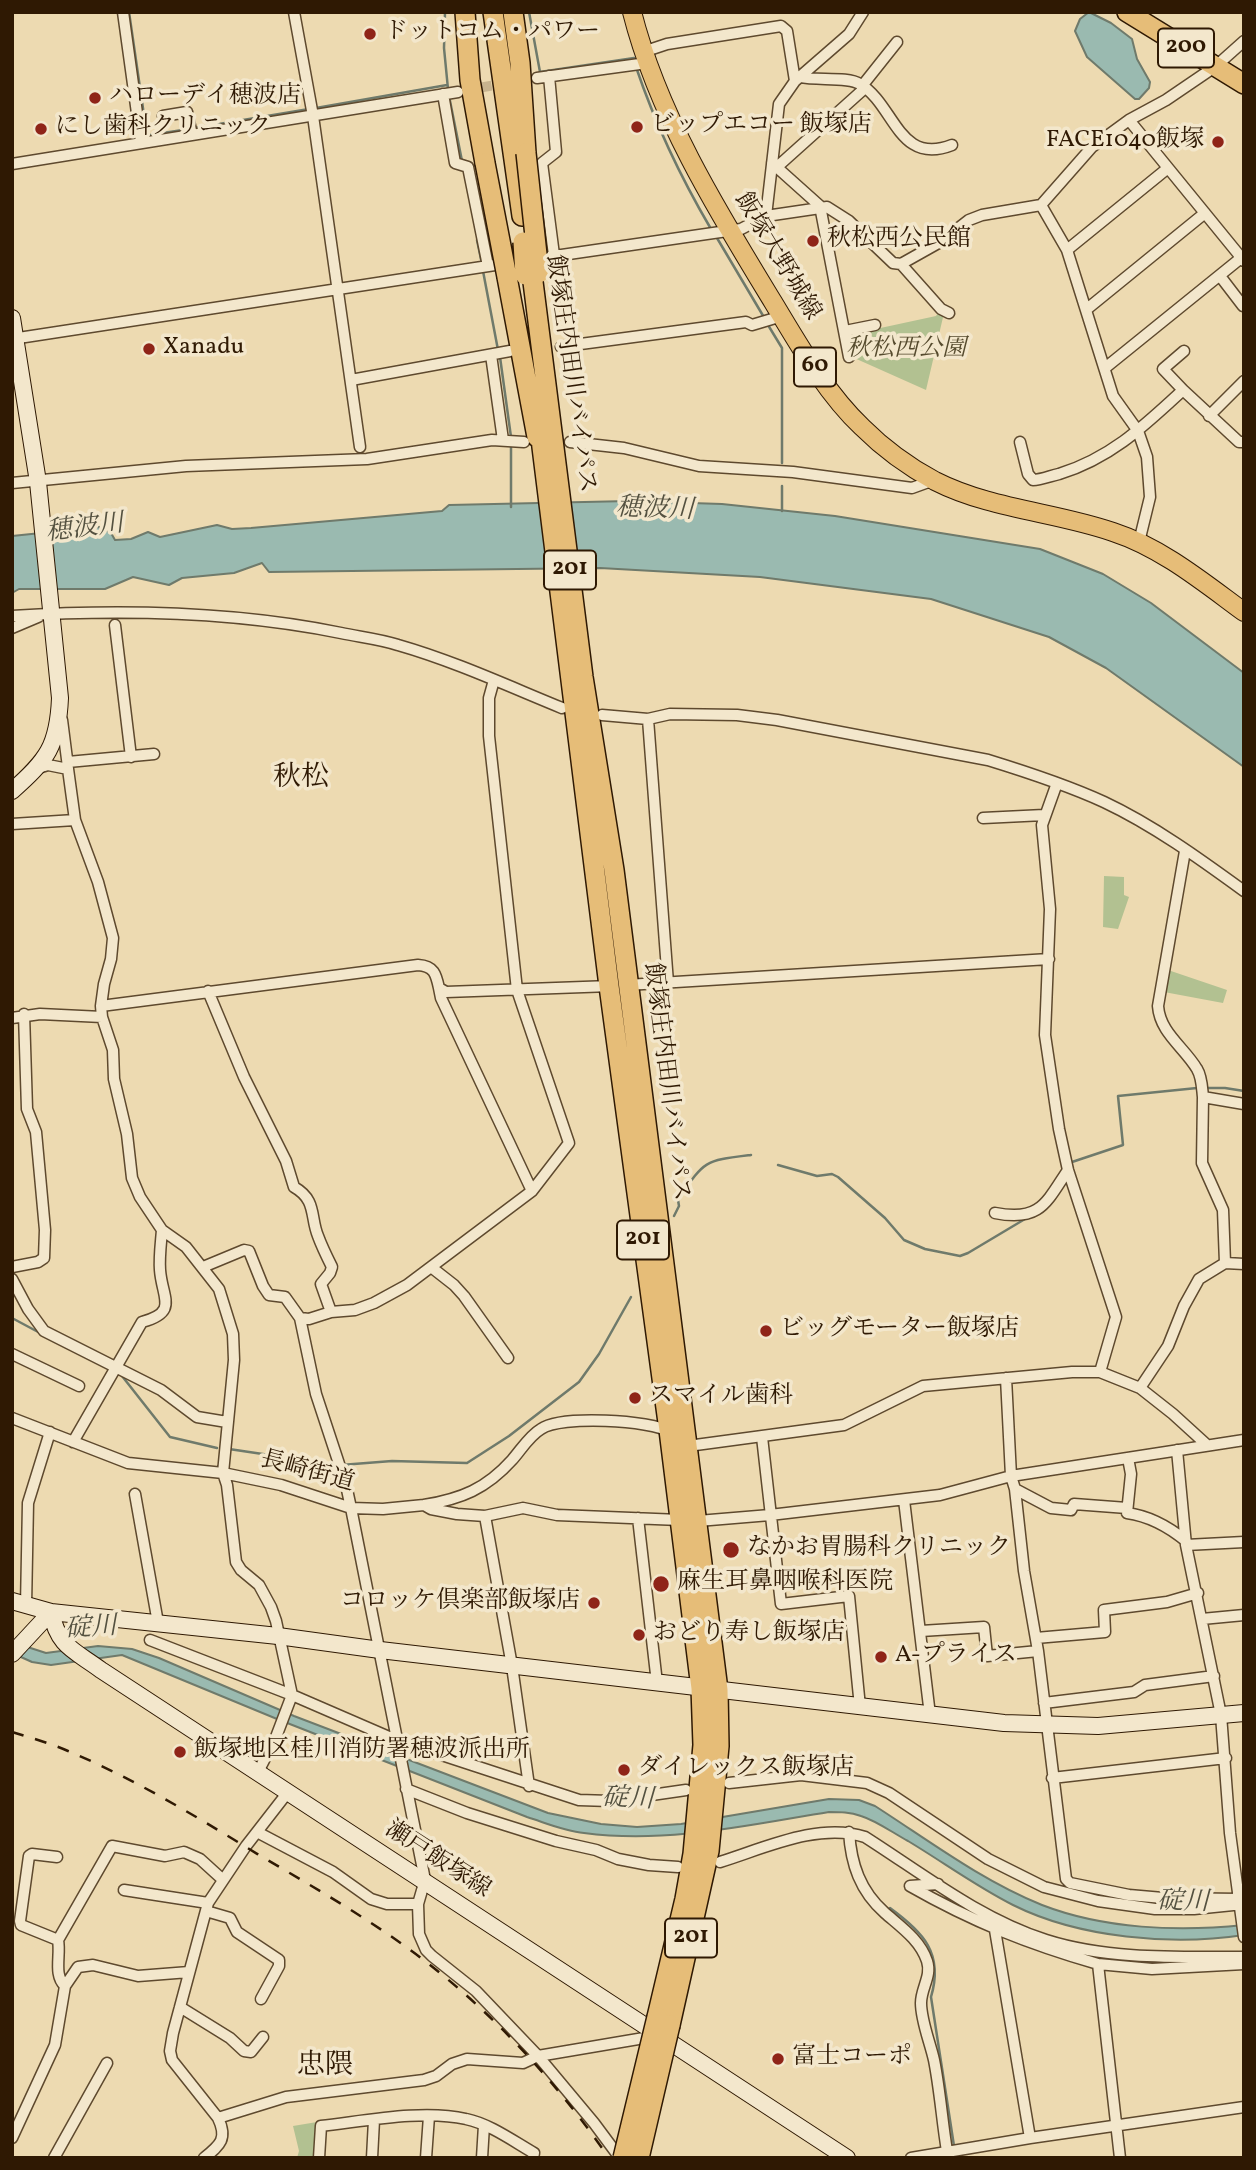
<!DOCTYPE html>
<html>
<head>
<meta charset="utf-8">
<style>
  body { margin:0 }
  #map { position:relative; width:1256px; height:2170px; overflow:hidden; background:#eddab1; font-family:Vollkorn,serif }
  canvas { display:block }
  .frame { position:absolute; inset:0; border:14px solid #2f1903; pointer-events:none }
</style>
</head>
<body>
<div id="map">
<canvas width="1256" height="2170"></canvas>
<div class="frame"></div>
</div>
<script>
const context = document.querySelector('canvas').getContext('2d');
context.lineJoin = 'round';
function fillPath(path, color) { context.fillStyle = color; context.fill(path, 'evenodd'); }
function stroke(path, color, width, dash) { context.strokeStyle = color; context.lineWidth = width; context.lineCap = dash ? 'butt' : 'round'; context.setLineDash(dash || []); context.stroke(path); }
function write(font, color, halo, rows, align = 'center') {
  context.font = font + ' Vollkorn,"Noto Serif JP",serif'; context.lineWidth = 7; context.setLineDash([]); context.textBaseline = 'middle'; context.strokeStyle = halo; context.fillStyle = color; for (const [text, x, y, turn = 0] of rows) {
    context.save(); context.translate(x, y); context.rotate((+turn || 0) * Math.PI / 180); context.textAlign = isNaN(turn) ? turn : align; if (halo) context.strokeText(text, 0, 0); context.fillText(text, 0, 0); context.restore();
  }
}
fillPath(new Path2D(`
  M940 310 944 313 926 390 852 357 848 335 936 316Z
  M1104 876 1124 877V895L1129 897 1118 929 1103 927Z
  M1168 970 1227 990 1223 1003 1164 992Z
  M317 2122 315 2158H297L299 2151 293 2126Z`), '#b2c191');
const water = new Path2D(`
  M1089 12 1111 23 1132 39 1137 59 1150 82 1149 88 1139 99H1135L1087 57 1075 31 1080 19Z
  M629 501 722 504 835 516 1040 549 1103 574 1151 603 1244 673V767L1106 668 1049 637 931 599 760 577 600 568 269 572 262 563 234 573 182 578 169 585 133 577 105 589H19L12 593V536L99 527 111 533 115 540 131 539 148 532 160 537 217 525 232 529 251 528 442 511 449 505Z
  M12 1642 46 1653 98 1646 132 1649 159 1658 294 1716 548 1813 601 1824 637 1827 681 1824 829 1799 859 1800 875 1806C928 1840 982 1881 1042 1905 1104 1929 1178 1932 1244 1925V1935C1172 1946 1079 1938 1013 1905 977 1887 943 1862 908 1841 893 1833 877 1821 861 1816 850 1812 840 1812 829 1812 749 1825 666 1844 584 1833 564 1831 546 1823 527 1817L277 1719 122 1655 51 1665 32 1662 12 1653Z`);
fillPath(water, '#9abab0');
stroke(water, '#6f7a6b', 2);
stroke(new Path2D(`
  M129 12 147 136
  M445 12 444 48 448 89
  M529 12 540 72 634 58V61
  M636 67C655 123 681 178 711 229
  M449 96 462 161
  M316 108 447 85
  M195 128 309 109
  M144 136 189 129
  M717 238 765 319
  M477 240 482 264
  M483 271 498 350
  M768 325 782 348V463
  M500 357 511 437
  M511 444V507
  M782 486V511
  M1204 1088H1225L1244 1091
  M1072 1162 1123 1145 1118 1096 1197 1088
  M778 1165 817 1176 832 1174 838 1177 885 1218 904 1240 925 1249 960 1256 968 1253 1025 1219
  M674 1216 679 1206 678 1200C705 1160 703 1161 751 1155
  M12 1318 40 1333
  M122 1376 170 1437 217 1448
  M229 1449 276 1456 300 1465 331 1464
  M341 1465 392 1461 467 1463 509 1436 579 1382 599 1354 631 1297
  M890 1908C923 1932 944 1953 931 1997L954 2146`), '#6f7a6b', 2.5);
stroke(new Path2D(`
  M467 90 507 83`), '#c7b38e', 10, [10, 5]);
const street = new Path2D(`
  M123 12 141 142
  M294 12 313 116 360 447
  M643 52 667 44 781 26 787 31 795 81
  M549 76 556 152 542 163 554 255
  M800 77C817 81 847 76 860 84 895 105 898 166 952 145
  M537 78 647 63
  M862 86 897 42
  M443 94 455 163 468 167 488 266
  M163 116 187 112 192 135
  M1129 120 1244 261
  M772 163 820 206 849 357
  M12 164 458 92
  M777 167 865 88
  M1041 205 1067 250 1113 396 1138 431 1147 457 1150 497 1139 542
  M766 216 779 104 795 81 849 34 863 12
  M1067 250 1168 168
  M559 255 573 345 561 347
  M534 259 741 229 766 216 827 207 849 221 893 263 901 264 942 241 969 220 982 215 1041 205 1092 147 1129 120 1166 100 1216 66 1244 41
  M901 264 941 309 949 313
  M1220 276 1243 306
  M1087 309 1205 213
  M845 331 875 325
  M12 339 508 263
  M573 345 746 322 752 325 782 316
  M491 355 503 440
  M1105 368 1241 258
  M351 380 510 351
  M1183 390 1163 369 1184 351
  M1209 416 1244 381
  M570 442 624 448 699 466 793 472 912 488 934 480
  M1020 442 1028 474 1033 480C1041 480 1050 476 1059 474 1111 458 1144 426 1183 390L1239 442H1244
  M12 483 186 466 367 459 492 440 524 442
  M12 616C122 609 233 611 341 633 360 637 380 639 398 645 454 661 508 686 562 708
  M115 625 131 757
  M12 628 38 617
  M602 715 648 719 670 714 737 715 777 720 988 760C1027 772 1067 785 1104 802 1153 825 1200 859 1244 891
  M648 719 668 983
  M62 720 68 767
  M68 762 154 754
  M38 768 48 765 68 769 75 820 98 882 113 938 111 959 104 984 101 1006 102 1017 113 1050 114 1079 127 1134 132 1178 140 1197 162 1230 186 1247 219 1289 233 1334 234 1360 223 1473 227 1485 236 1562 241 1570 259 1585 271 1607 276 1621 292 1695 276 1737 258 1772
  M1057 783 1042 825 1050 909 1045 1035 1059 1129 1068 1170 1116 1317 1100 1372
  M983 818 1044 815
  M12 824 75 820
  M1185 851 1158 1006C1160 1033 1184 1047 1197 1069 1202 1077 1202 1088 1203 1097
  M627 985 1049 959
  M439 988 441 998 532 1191
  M208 991 244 1077 286 1161 294 1187C317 1200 310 1217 318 1236 322 1247 327 1257 332 1267L330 1273 321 1284 331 1312
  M101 1006 418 965C434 966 436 974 439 988L446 992 611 986
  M12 1018 40 1014 102 1017
  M995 1213C1040 1222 1046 1203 1068 1170
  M1225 1263 1244 1264
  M12 1267 38 1262 44 1258 45 1230 36 1132 27 1109 24 1014
  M203 1267 244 1250 249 1251 263 1286 269 1295 285 1297 300 1318 316 1394 346 1485 351 1508 425 1880 418 1904 419 1934 426 1950 432 1956 476 1991 538 2056 594 2123 620 2158
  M431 1267 454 1285 464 1296 508 1358
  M12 1279 28 1309 44 1331 161 1390 197 1417 227 1422
  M300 1318 309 1319 331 1312 355 1310 374 1303 407 1285 532 1191 569 1143 517 990 489 736V698L494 680
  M12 1354 79 1386
  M1006 1378 1011 1476 1015 1489 1024 1571 1038 1651 1066 1879 1070 1883 1129 1895 1163 1898 1239 1899
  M1140 1388 1168 1346 1184 1306 1199 1279 1225 1263 1223 1210 1202 1163 1203 1097 1244 1104
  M12 1418 128 1463 223 1473 281 1485 351 1508 383 1509 424 1505 431 1509 457 1514 485 1516 523 1508 557 1515 680 1520
  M762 1437 781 1604 849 1596 860 1707
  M73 1442 142 1322C179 1312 162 1298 160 1270 159 1257 161 1243 162 1230
  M684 1442 688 1446 844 1425 923 1386 1072 1372H1100L1140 1388 1173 1414 1207 1445
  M1177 1450 1186 1545 1221 1715 1230 1833 1244 1937
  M1128 1458 1131 1474 1127 1513C1149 1516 1169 1527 1186 1541
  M1015 1489 1051 1508 1071 1510 1074 1504 1127 1508
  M135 1494 158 1623
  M904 1500 930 1715
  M424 1505C461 1499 486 1489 512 1460 521 1450 529 1436 541 1429 561 1415 650 1420 671 1432
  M485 1516 512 1666 529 1786
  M638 1518 657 1683
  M698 1521 770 1515 940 1495 1011 1476 1244 1440
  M1186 1545 1244 1542
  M26 1606 28 1503 50 1432
  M1202 1619 1244 1615
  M921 1631 984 1627 987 1656 1038 1651
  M1036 1638 1105 1632 1104 1610 1167 1602 1198 1593
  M150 1640 292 1695 396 1740 579 1800 610 1801 686 1790
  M1044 1703 1134 1692 1145 1685 1214 1676
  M1052 1778 1226 1758
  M729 1783 801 1775 867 1783 889 1793 988 1859 1044 1887 1098 1901 1155 1909H1194L1243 1904
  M406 1789 467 1813 556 1841 596 1850 618 1859 649 1865 678 1867
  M257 1832 333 1872 371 1899 387 1904H418
  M849 1832C851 1864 860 1891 885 1913 901 1927 920 1940 927 1961 932 1976 921 1988 921 2003 921 2021 930 2042 934 2060 940 2090 942 2121 947 2151
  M57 1857 32 1854 29 1856 20 1921 21 1925 58 1940C61 1955 53 1975 65 1986
  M720 1862C765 1848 819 1822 865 1837 923 1874 980 1919 1046 1940 1109 1960 1179 1957 1244 1957
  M938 1884 910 1886C973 1922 1029 1944 1098 1964
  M124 1890 208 1903
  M206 1911 230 1918 237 1932 279 1960V1966L261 1999
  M995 1930 1030 2138
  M58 1940 112 1846 165 1856 184 1852 200 1859 222 1879
  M180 2007 230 2038 244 2051 251 2052 263 2037
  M218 2118 286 2097 424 2080 436 2076 452 2064 467 2059 523 2063 538 2056 656 2036
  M12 2138 55 2045 65 1986 78 1967 93 1965 138 1976 189 1972
  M54 2158 107 2063
  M204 2158C220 2145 228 2139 218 2118L172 2060 170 2051 173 2033 208 1903 246 1846 288 1792
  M319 2158 321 2126C365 2121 423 2109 466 2119 490 2124 513 2141 534 2153L533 2158
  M372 2158 374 2120
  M426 2158 429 2116
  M482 2158 484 2125
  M911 2158 1030 2138 1244 2107
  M1120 2158 1098 1964 1152 1969 1244 1964`);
const secondary = new Path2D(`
  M12 318 38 482 60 698C58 746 47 760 12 791
  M12 1601 51 1612C58 1647 74 1650 101 1670L847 2158
  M12 1654 51 1612 278 1636 380 1650 1004 1723 1098 1726 1244 1713`);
const primary = new Path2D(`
  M632 12C658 115 718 212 773 302 799 345 826 393 862 427 883 448 909 467 935 481 990 509 1055 512 1113 532 1162 548 1203 582 1244 612`);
const highway = new Path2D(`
  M465 12 470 80 485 163
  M493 12 522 216
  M513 12 520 63 526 153
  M1127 12 1244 84
  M532 274 583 677 614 870 718 1690 719 1746 709 1851 670 2025
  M507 277 537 437
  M539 423 609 986 669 1430 701 1688 703 1745 693 1854 685 1899 657 2017`);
stroke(street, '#5e492e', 13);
stroke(secondary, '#2f1903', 18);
stroke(primary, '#2f1903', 20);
stroke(highway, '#2f1903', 22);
stroke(street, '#f3e7cc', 10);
stroke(secondary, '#f3e7cc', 16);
stroke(primary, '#e6bd78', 18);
stroke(highway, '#e6bd78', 19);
stroke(new Path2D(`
  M12 1732C31 1738 50 1743 68 1751 135 1779 197 1817 259 1855 315 1888 373 1921 425 1961 496 2016 558 2084 609 2158`), '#2f1903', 2.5, [12, 12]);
const highwayBridge = new Path2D(`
  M526 153 539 273
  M485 163 507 277
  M523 242 525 275
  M623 2158 657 2017
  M639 2158 670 2025`);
stroke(highwayBridge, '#2f1903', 22, []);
stroke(highwayBridge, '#e6bd78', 19);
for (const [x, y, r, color] of [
  [370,34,7,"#8f2418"],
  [95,98,7,"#8f2418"],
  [637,127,7,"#8f2418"],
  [41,129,7,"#8f2418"],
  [1218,142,7,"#8f2418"],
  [813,241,7,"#8f2418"],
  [149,349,7,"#8f2418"],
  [766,1331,7,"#8f2418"],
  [635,1398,7,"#8f2418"],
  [731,1550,9,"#8f2418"],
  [661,1584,9,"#8f2418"],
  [594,1603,7,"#8f2418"],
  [639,1635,7,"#8f2418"],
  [881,1657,7,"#8f2418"],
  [180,1752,7,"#8f2418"],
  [624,1770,7,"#8f2418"],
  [778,2059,7,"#8f2418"]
]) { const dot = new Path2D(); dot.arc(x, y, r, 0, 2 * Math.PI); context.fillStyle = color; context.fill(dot); stroke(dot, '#f3e7cc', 2.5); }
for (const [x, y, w] of [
  [1186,48,56],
  [815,367,42],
  [570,570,52],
  [643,1240,52],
  [691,1938,52]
]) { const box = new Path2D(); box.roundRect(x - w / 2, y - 19.5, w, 39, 5); context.fillStyle = '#f3e7cc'; context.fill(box); stroke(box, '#2f1903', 2); }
write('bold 23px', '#2f1903', null, [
  ["200",1186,48],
  ["60",815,367],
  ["201",570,570],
  ["201",643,1240],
  ["201",691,1938]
]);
write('24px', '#2f1903', '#f3e7cc', [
  ["ドットコム・パワー",384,34],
  ["ハローデイ穂波店",109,98],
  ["ビップエコー 飯塚店",651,127],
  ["にし歯科クリニック",55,129],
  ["FACE1040飯塚",1204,142,"right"],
  ["秋松西公民館",827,241],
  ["Xanadu",163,349],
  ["ビッグモーター飯塚店",780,1331],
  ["スマイル歯科",649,1398],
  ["なかお胃腸科クリニック",747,1550],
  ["麻生耳鼻咽喉科医院",677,1584],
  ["コロッケ倶楽部飯塚店",580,1603,"right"],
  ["おどり寿し飯塚店",653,1635],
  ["A-プライス",895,1657],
  ["飯塚地区桂川消防署穂波派出所",194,1752],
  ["ダイレックス飯塚店",638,1770],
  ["富士コーポ",792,2059]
], 'left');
write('24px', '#2f1903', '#f3e7cc', [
  ["飯塚大野城線",776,257,59],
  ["飯塚庄内田川バイパス",569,374,82],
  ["飯塚庄内田川バイパス",665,1082,83],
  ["長崎街道",307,1473,15],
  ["瀬戸飯塚線",437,1861,33]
]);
write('italic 24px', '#564b2e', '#f3e7cc', [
  ["秋松西公園",906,351]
]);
write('italic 26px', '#545140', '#f3e7cc', [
  ["穂波川",655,511,2],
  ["穂波川",85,530,-7],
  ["碇川",91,1630,-4],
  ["碇川",628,1801,2],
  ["碇川",1183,1904,1]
]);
write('28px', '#2f1903', '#f3e7cc', [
  ["秋松",301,780],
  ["忠隈",325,2068]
]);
</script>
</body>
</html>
